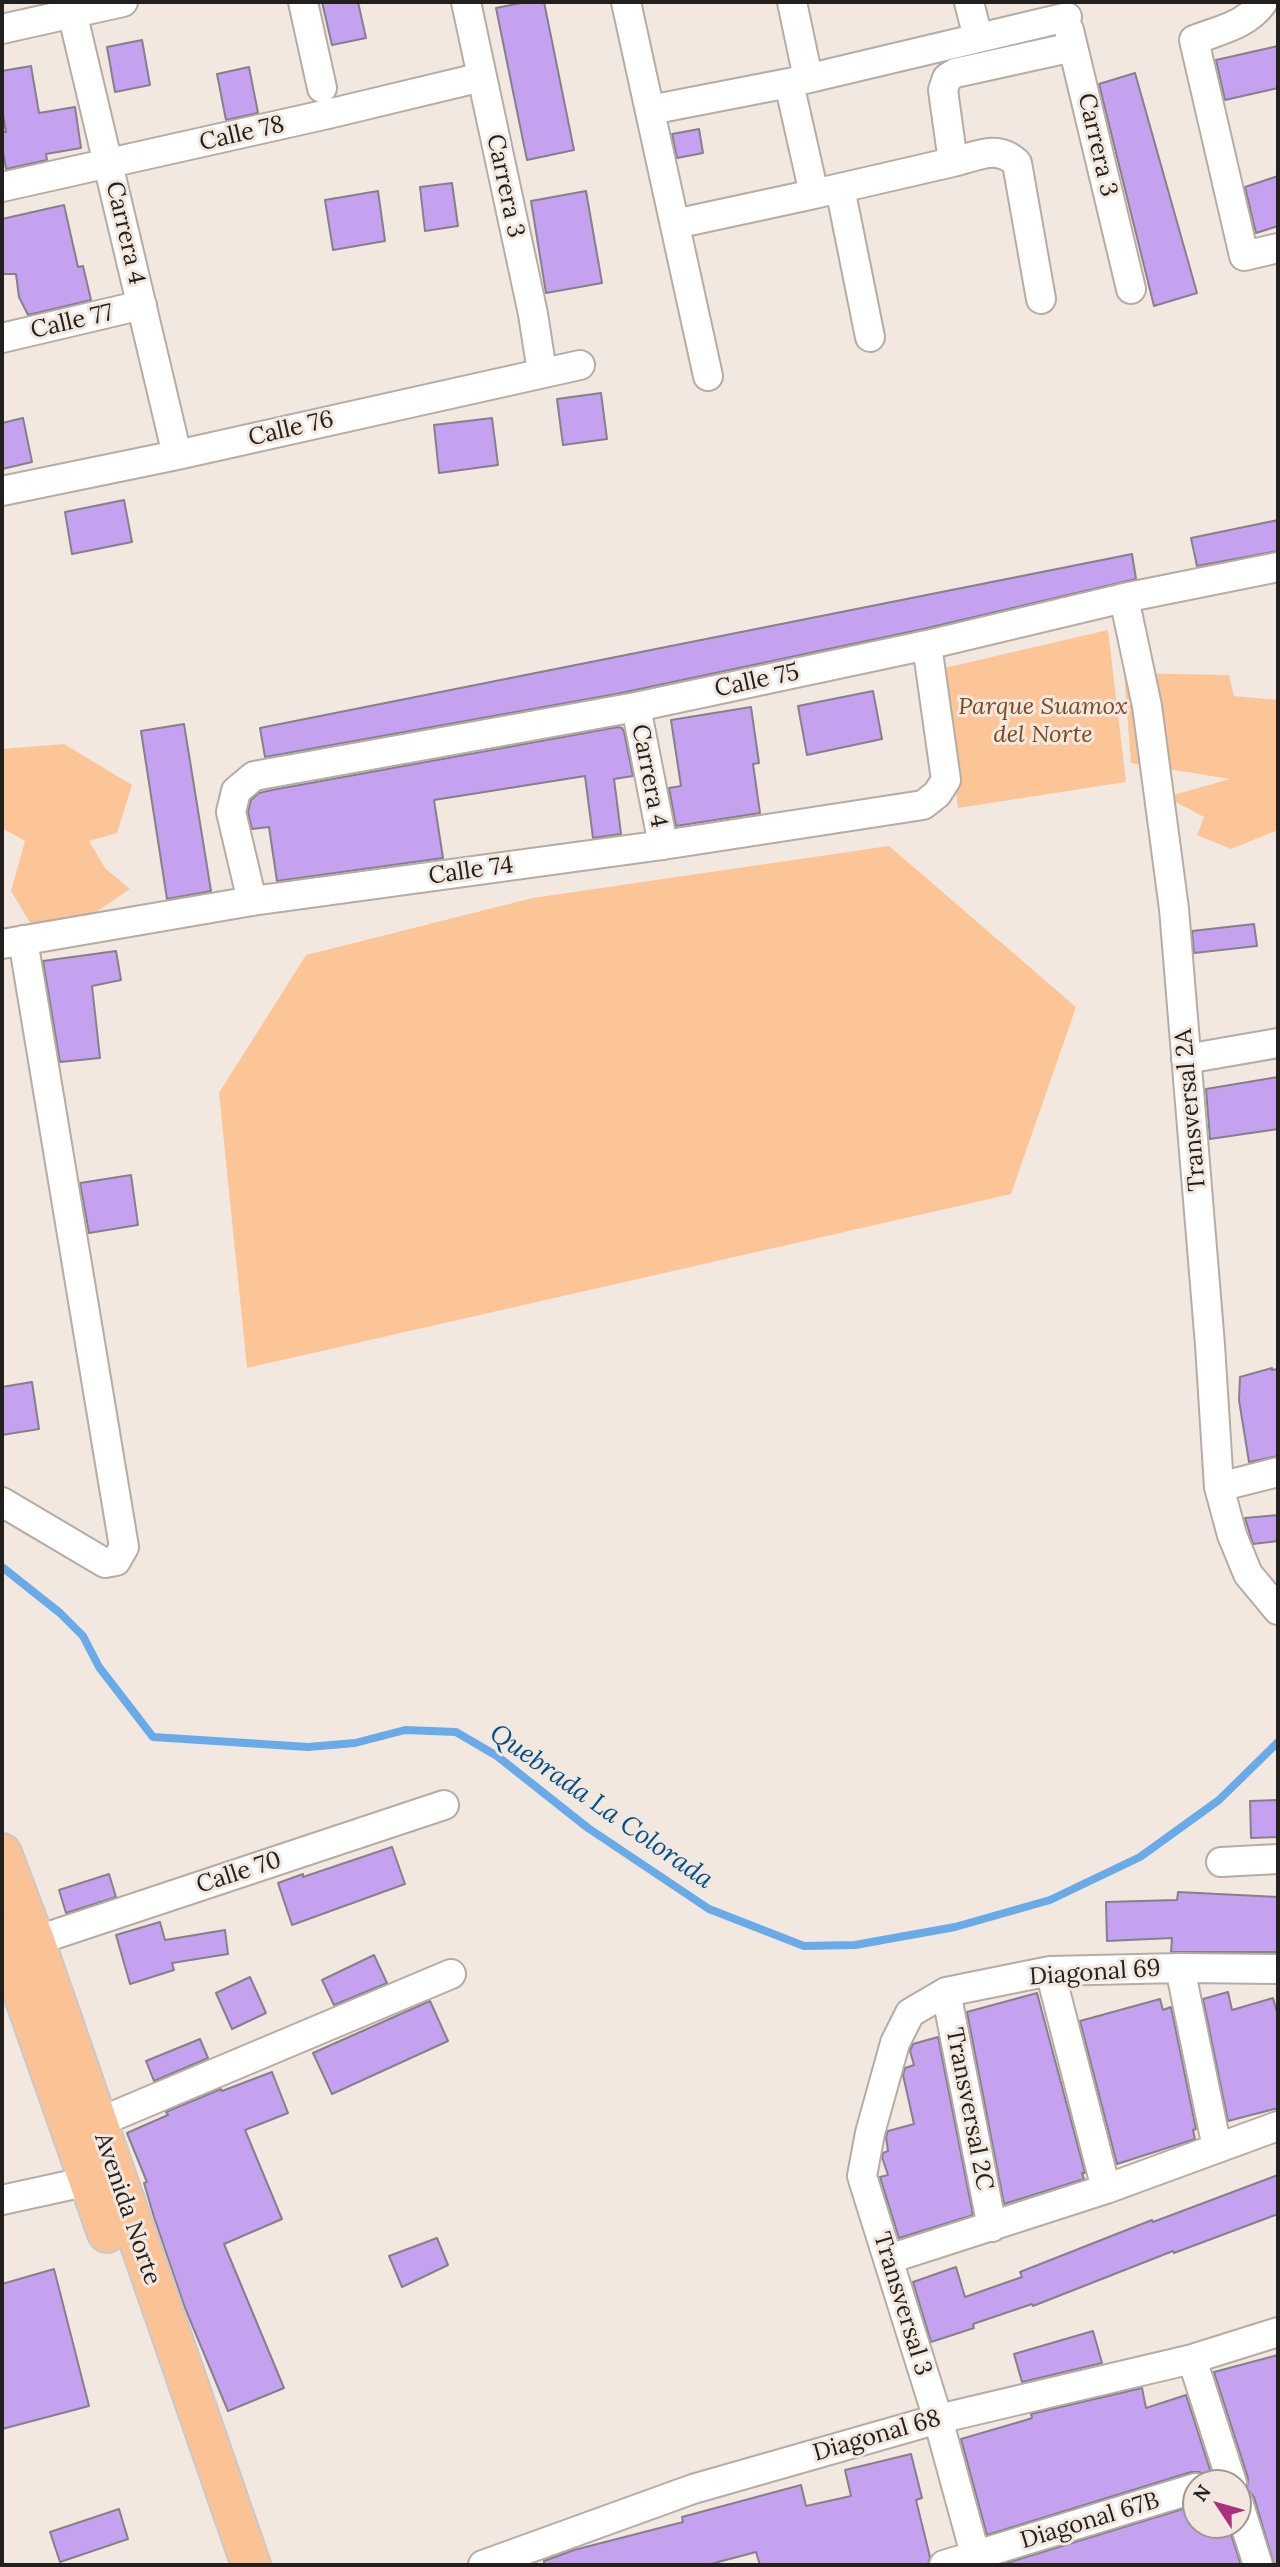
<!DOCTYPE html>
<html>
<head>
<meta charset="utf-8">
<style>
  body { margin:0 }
  #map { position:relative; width:1280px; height:2567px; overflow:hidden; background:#f2e8df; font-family:Lora,serif }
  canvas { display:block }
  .frame { position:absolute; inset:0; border:4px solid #231f1c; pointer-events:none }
  .north { position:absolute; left:1182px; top:2469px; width:70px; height:70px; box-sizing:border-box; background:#f2e8df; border:2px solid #9f9891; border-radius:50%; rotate:306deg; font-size:19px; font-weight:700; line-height:28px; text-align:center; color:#231f1c }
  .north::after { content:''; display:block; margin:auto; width:24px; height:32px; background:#ad2f7f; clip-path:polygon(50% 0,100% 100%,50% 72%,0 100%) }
</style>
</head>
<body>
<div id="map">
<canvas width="1280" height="2567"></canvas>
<div class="frame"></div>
<div class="north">N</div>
</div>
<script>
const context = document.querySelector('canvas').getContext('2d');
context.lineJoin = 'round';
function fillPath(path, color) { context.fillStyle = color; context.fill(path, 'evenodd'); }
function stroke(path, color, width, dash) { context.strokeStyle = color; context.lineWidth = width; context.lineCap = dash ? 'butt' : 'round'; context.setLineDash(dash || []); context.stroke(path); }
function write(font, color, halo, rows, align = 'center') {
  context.font = font + ' Lora,serif'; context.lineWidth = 6; context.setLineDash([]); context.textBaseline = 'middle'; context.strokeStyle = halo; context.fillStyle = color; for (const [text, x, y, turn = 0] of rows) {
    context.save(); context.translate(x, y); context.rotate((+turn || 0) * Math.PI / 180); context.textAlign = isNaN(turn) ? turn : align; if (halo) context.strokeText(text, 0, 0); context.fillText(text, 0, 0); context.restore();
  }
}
fillPath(new Path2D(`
  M1108 630 1126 782 958 808 940 669Z
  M1124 673 1229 675 1234 696 1278 700V830L1231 849 1197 835 1204 817 1166 797 1230 779 1131 763Z
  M64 744 132 785 117 833 89 841 105 868 130 889 77 925 38 936 11 891 25 841 2 828V749Z
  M889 846 1076 1007 1011 1194 247 1368 219 1093 306 955 533 898Z`), '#fcc597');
stroke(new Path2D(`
  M2 1567 60 1613 83 1636 99 1667 153 1737 308 1747 355 1743 405 1730 456 1732 497 1756 588 1828 709 1909 804 1946 855 1945 955 1927 1050 1900 1140 1857 1219 1800 1278 1742`), '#69aae9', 8);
const building = new Path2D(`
  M322 2H358L366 38 332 45Z
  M526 2H544L574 150 527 160 496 8Z
  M142 40 150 85 115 92 107 47Z
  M1278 46V88L1225 100 1216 60Z
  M31 66 39 113 75 107 81 148 46 154 47 160 6 169 2 146V132H6L2 109V71Z
  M249 67 258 113 226 120 217 74Z
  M1135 73 1197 293 1154 306 1099 84Z
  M699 129 703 153 677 158 672 134Z
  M1278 176V226L1256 233 1245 187Z
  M452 183 458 226 425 231 420 187Z
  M378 191 385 241 333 250 325 200Z
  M586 191 602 283 546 293 531 201Z
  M64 205 78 267 83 266 91 300 28 315 19 297 16 274H2V219Z
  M601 393 607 439 563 445 557 399Z
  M23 418 32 462 2 469V423Z
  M492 418 498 465 439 473 434 425Z
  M124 500 132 542 72 554 65 512Z
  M1278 520V551L1197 566 1191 538Z
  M1132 554 1136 579 923 629 616 694 265 757 260 728Z
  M873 691 882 739 807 755 798 706Z
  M751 707 759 763 753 764 760 813 676 826 669 788 681 786 671 720Z
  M184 724 211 891 167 899 141 731Z
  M618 727 622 728 624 732 633 776 614 779 621 834 593 838 585 776 434 800 443 858 277 881 269 827 252 829 248 812 251 800 259 793 272 790Z
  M1254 924 1257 946 1194 953 1192 931Z
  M116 951 121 980 92 986 100 1058 60 1062 43 961Z
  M1278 1077V1129L1210 1139 1206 1089Z
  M131 1175 138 1225 89 1233 80 1183Z
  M1272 1368V1370L1278 1369V1456L1249 1462 1239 1400 1240 1377Z
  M32 1382 39 1429 2 1435V1387Z
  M1278 1515V1541L1253 1544 1245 1518Z
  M1278 1800V1837L1251 1838 1250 1801Z
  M392 1847 405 1884 292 1925 278 1883 303 1874V1877Z
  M109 1874 116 1897 66 1913 59 1890Z
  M1178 1892 1278 1897V1952H1171L1172 1938 1107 1941 1106 1902 1177 1900Z
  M160 1922 165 1940 225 1930 228 1954 172 1963 174 1970 130 1984 116 1935Z
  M374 1955 387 1983 334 2005 322 1980Z
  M250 1977 266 2013 232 2029 216 1993Z
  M1228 1992 1232 2010 1273 1998 1278 2016V2108L1228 2121 1203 1999Z
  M1037 1993 1085 2173H1082L1084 2179 1004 2204 967 2012Z
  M1160 1999 1163 2010 1171 2007 1196 2129 1193 2130 1195 2139 1117 2164 1080 2021Z
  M430 2001 448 2041 332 2094 313 2053Z
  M938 2037 973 2215 899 2238 880 2177 888 2175 882 2157 883 2153 888 2151 886 2137 888 2131 914 2124 903 2075 905 2068 914 2065 910 2051 913 2044Z
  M200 2039 208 2058 154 2081 146 2061Z
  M272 2072 288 2113 245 2130 282 2219 224 2244 284 2388 228 2411 185 2308 154 2217 144 2183 147 2182 127 2133 168 2115 166 2112 221 2089 222 2091Z
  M1278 2175V2214L1174 2253 1173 2251 1033 2306 1032 2304 973 2324 974 2328 931 2342 913 2282 956 2267 965 2297 1022 2277 1020 2272 1152 2220 1153 2222Z
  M437 2238 448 2265 402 2287 389 2256Z
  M54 2269 89 2406 2 2429V2284Z
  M1093 2331 1102 2363 1022 2382 1014 2354Z
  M1278 2355V2565H1274L1254 2497 1247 2489 1248 2478 1214 2372Z
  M1142 2388 1146 2408 1186 2395 1211 2473 1206 2475 1199 2472H1191L987 2535 961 2439 1026 2420 1032 2418 1031 2414Z
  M911 2454 922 2498 916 2500 930 2557 928 2565H760L756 2552 707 2565H544V2561L574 2550 683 2522 682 2517 801 2485 806 2506 851 2496 845 2470Z
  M1196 2505V2525H1228L1241 2565H1000Z
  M119 2509 128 2539 60 2562 50 2532Z`);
fillPath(building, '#c5a2f0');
stroke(building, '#85808b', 2);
const street = new Path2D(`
  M303 2 322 88
  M466 2 533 314 542 372
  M626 2 708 376
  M792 2 808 78
  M969 2 978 38
  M1263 2C1247 25 1220 30 1194 40L1244 256 1278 248
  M72 12 177 455
  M1067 17 789 83 814 194 953 162 943 90 947 78 955 73 1073 47
  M2 29 123 2
  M1069 30 1131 289
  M650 110 789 83
  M953 162C978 156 997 144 1017 163L1041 299
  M2 187 328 114 482 77
  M840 188 870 337
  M675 224 814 194
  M2 338 142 305
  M2 491 177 455 580 365
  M1124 598 1147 706 1174 909 1210 1345 1219 1487 1232 1535 1248 1574 1278 1610
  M636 707 663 845
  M252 901 231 812 236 791 254 776 636 707 927 645 1124 598 1278 567
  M2 944 252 901 663 845 923 805 937 794 946 780 927 645
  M1186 1059 1278 1043
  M1219 1487 1278 1472
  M2 1502 105 1563 116 1561 124 1547 23 940
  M1221 1862 1278 1859
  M35 1941 444 1805
  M1180 1968 1217 2148
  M1050 1971 1106 2189
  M946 1992 992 2227
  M97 2123 451 1974
  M2 2200 89 2181
  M889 2259 1106 2189 1278 2126
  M1192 2359 1232 2483
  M1238 2502 1258 2565
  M483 2565 693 2489 938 2419 1192 2359 1278 2332
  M944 2565 1196 2488
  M978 2565 938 2419 862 2176 870 2133 895 2043 910 2013 946 1992 1050 1971 1180 1968 1278 1969`);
const primary = new Path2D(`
  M2 1853 35 1941 251 2565
  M2 1934 107 2233`);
stroke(street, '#b6aca4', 32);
stroke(primary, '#cac9c9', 42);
stroke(street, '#fff', 28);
stroke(primary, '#fac295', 38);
write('24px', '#231f1c', '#f2e8df', [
  ["Calle 78",242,134,-13],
  ["Carrera 3",1097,145,77],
  ["Carrera 3",505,186,78],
  ["Carrera 4",125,233,77],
  ["Calle 77",72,322,-13],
  ["Calle 76",291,429,-13],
  ["Calle 75",757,681,-12],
  ["Carrera 4",649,776,79],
  ["Calle 74",471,871,-8],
  ["Transversal 2A",1191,1110,-95],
  ["Calle 70",239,1873,-18],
  ["Diagonal 69",1095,1973,-4],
  ["Transversal 2C",969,2109,79],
  ["Avenida Norte",127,2209,71],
  ["Transversal 3",902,2304,73],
  ["Diagonal 68",877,2436,-16],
  ["Diagonal 67B",1090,2521,-17]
]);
write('italic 24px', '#794b1e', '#f2e8df', [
  ["Parque Suamox",1043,707],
  ["del Norte",1043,735]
]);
write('italic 26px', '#014f88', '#f2e8df', [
  ["Quebrada La Colorada",601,1807,35]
]);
</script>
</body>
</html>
